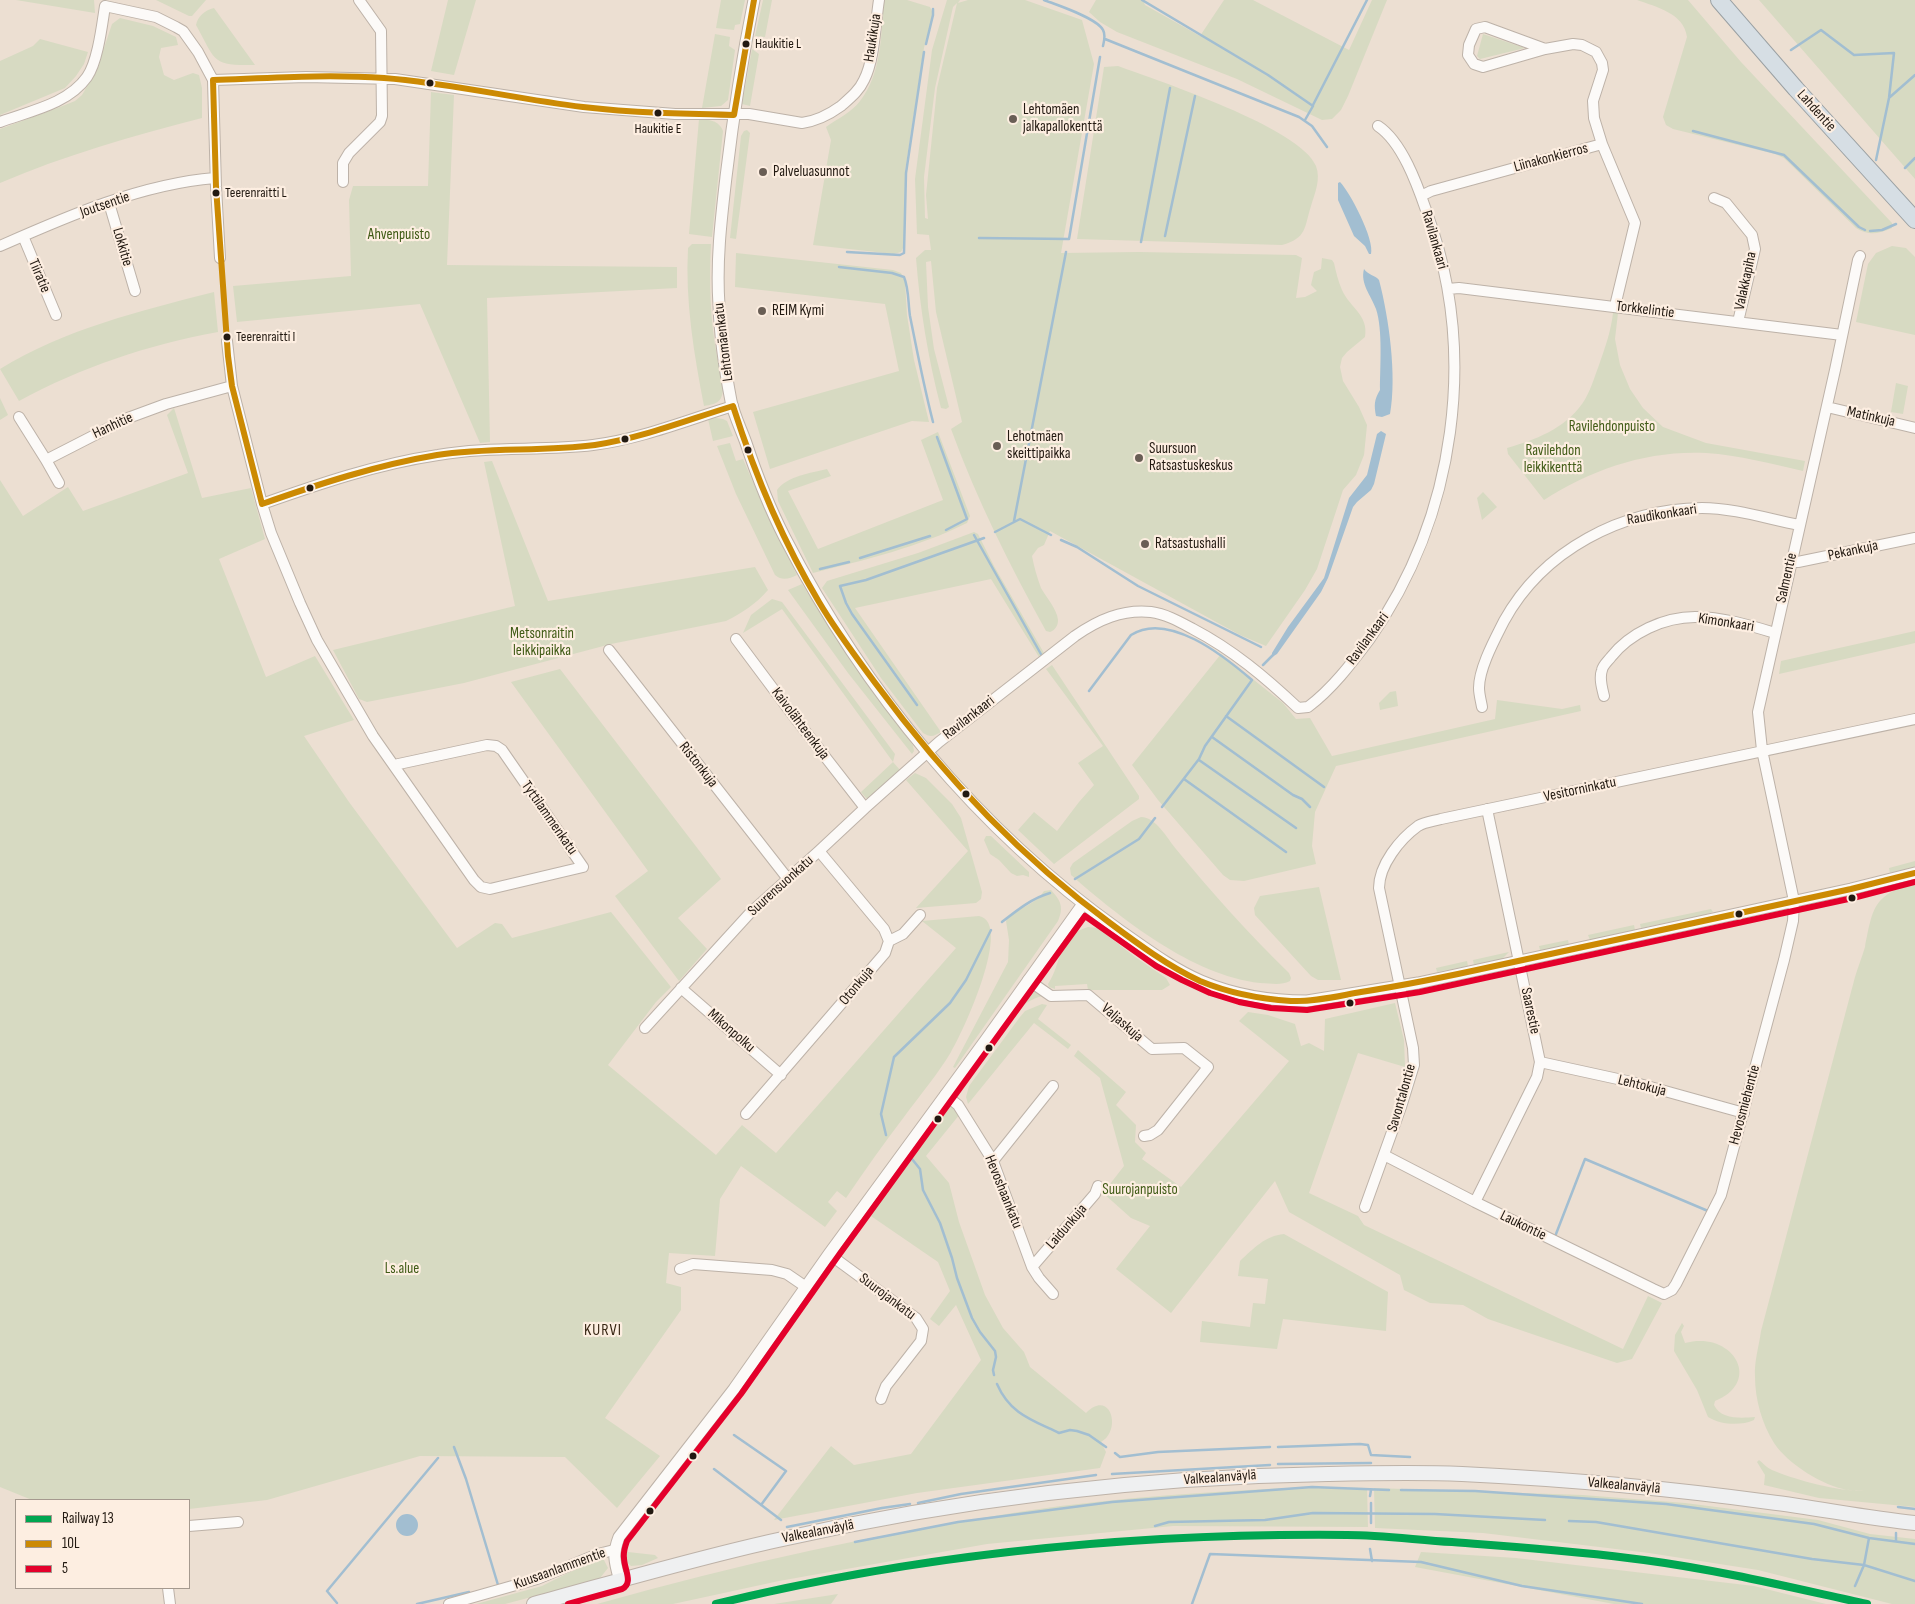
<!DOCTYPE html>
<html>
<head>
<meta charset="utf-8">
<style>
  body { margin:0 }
  #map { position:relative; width:1915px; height:1604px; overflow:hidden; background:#ecdfd2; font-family:"Sofia Sans Condensed",sans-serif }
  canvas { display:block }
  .legend { position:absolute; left:15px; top:1499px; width:175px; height:90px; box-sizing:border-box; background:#fdeee1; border:1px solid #a5998e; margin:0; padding:6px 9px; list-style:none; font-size:15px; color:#221911 }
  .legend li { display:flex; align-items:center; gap:10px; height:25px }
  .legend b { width:25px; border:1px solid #a5998e }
</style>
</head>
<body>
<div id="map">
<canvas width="1915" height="1604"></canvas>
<ul class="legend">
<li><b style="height:6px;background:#00a651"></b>Railway 13</li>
<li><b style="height:6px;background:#cc8a03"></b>10L</li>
<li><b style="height:6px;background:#e4002b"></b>5</li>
</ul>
</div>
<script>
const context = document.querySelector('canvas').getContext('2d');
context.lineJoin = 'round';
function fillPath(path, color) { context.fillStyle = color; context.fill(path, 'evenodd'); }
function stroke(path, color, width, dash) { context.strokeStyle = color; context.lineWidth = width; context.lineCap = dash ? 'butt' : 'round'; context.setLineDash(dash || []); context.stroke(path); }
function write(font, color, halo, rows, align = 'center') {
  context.font = font + ' "Sofia Sans Condensed",sans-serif'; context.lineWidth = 4.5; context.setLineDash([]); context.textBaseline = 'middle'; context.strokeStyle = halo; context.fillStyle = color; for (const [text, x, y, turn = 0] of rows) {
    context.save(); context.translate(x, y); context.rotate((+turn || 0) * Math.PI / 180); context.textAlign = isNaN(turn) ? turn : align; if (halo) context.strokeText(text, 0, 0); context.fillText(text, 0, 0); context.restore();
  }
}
fillPath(new Path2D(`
  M16 0H94L95 13Z
  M156 0H206L192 16H189Z
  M448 0H476L454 75 431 71Z
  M721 0H745L740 24 735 25 734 30 716 28Z
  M763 0H772L765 37 755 36Z
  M884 0H907L930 7 933 13 924 48 905 171V244L901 252 894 254 813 245 831 140 826 127C837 119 852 112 860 101 882 73 881 34 884 0Z
  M947 0H960L958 3 968 0H1025L1082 20 1094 64 1061 253 1139 252 1296 255 1302 258 1296 298 1305 297 1317 291 1311 285 1314 272 1321 269 1322 258 1332 260 1334 263C1336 272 1338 281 1342 290 1350 308 1369 315 1365 337L1347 352 1342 358 1340 367 1343 381 1359 407 1367 425 1364 455 1356 475 1343 490 1317 569 1305 590 1266 646 1240 635 1050 531 1044 545 1038 548 1032 556C1034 567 1037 577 1041 588 1046 597 1057 609 1058 620 1058 626 1055 630 1050 632L1046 631C1010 566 977 500 951 429L962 422 936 312 931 261 926 262 928 307 934 349 949 407 946 409 941 408C928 358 920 309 916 258L925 250H931L929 235 917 234 915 179 932 50ZM957 3 937 88 926 195 928 219 925 218 924 177 935 88 953 7Z
  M1096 0H1143L1145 5 1200 36 1224 0H1253L1349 50 1372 0H1387L1348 96 1341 110 1332 119 1322 120 1237 79 1117 32 1100 22 1089 12Z
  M1637 0H1688L1741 62 1892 223V228C1878 234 1869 236 1856 228L1784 158 1775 154 1673 129 1666 125 1663 117 1687 37C1684 13 1656 7 1637 0Z
  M1759 0H1915V179Z
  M214 8 255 65C211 66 216 61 196 25 198 16 205 10 214 8Z
  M120 18 153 26 176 37 178 45 161 48 159 57 164 75 174 80 193 73 199 75 202 88V118C133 136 65 155 0 183V129L60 107 75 101 82 95 97 69 112 24Z
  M715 34 730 37 729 46 735 50 728 100 721 106 702 108Z
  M1483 34 1525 48 1480 59 1477 56Z
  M40 39 88 52 84 64 76 76 65 88 0 115V61L33 46Z
  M752 49 759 54 750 106 742 104Z
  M1118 66C1159 81 1301 128 1316 166 1321 179 1315 193 1311 206 1304 228 1307 238 1282 245L1077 239 1104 67Z
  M431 92 454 95 447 265 677 267V288L487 298 490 442 480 443 420 304 237 322 233 286 351 276 349 200 353 186H428Z
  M699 119C709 120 719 120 723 131L712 237 689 234Z
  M747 130 750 133 736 239 730 238 741 136 744 131Z
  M692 244H711C709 282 710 319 717 356 719 368 727 387 721 398 718 404 710 405 704 406 694 354 685 301 688 248Z
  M1892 246 1906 248 1915 257V335L1856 322 1868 264 1876 253Z
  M736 253 893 270 901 273 905 281 907 315 914 360 929 422 912 421 770 469 753 412 899 371 885 304 735 287Z
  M214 292 218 332C147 345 82 367 19 401L0 369C65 329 140 311 214 292Z
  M1613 313H1618L1615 339 1620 365 1630 389 1643 408 1663 427 1706 443 1805 461 1803 471C1772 464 1739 455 1706 453 1648 450 1592 469 1544 500L1508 454 1507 448C1535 440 1564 429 1582 404 1590 393 1594 378 1599 365 1605 348 1611 331 1613 313Z
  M1896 383 1908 386 1903 414 1891 412Z
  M0 398 8 415 0 420Z
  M174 408 202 498 251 488 265 539 219 559 266 677 315 656 354 720 304 736 349 802 457 948 495 923 502 924 512 938 611 912 671 987 656 1002 608 1065 716 1155 742 1125 776 1153 956 948 922 921 979 916C1014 923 962 1034 951 1052 938 1074 920 1095 904 1117 884 1143 865 1170 846 1198L837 1191 828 1202 837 1211 825 1227 741 1166 720 1199 715 1256 669 1253 666 1283 681 1287V1310L605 1418 660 1456 617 1508 565 1457 420 1456 267 1500 189 1509V1500H32L0 1487V480L23 516 68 487 83 511 188 473 167 415Z
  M716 418 723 419 727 421 733 436 713 441 708 419Z
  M938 432 970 516 967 523C919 547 865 560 813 573L778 501 777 490C787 476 811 473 827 469L831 476 788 491 818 549 943 500 921 440Z
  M730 443 736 461 743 459 770 521 797 575C789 579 782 581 775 575L736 494 717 446Z
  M492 461 548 601 755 567 768 590C756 604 742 613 726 621L611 644 464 683 367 702 359 699 333 650 515 606 484 462Z
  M1483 492 1497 507 1482 520 1477 498Z
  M974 532 978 534 994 566 1044 653 1039 657 991 579 855 608 941 732C934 736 931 738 923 733L881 678 822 588 827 581 918 553Z
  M802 584 854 665 913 745 914 751 912 754 848 673 788 590Z
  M772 599 782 602 895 754 893 762 900 770 869 798H866L861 792 893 762 782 609 743 633 751 615Z
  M1915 631V643L1779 674 1781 661Z
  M1221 654 1283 703 1296 719 1310 718 1332 756 1495 719 1497 700 1562 709 1580 705 1581 711 1336 766 1315 812 1312 846 1316 864 1244 881 1230 880 1223 875 1158 800 1132 765Z
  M1052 665 1139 796V799L1054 864 1018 830 1034 812 1057 831 1079 802 1094 785 1078 763 1103 746 1046 669Z
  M560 669 721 879 678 918 707 949 679 981 615 896 648 871 511 682Z
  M1396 691 1398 706 1380 710 1379 703 1390 692Z
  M915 773 926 778 952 804 961 818 982 892 981 899 976 903 916 908 968 851 906 780Z
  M1141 817C1156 817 1167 838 1176 849 1211 892 1249 934 1289 973L1291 978 1290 981C1280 986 1271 983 1260 983 1193 976 1120 918 1071 875L1070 868 1073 863 1132 821Z
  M986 836H991L1029 872V877L1023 875 1017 876 1011 873 999 860 990 854 984 840Z
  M1915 861V867L1890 873 1889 868Z
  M1915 882V1507L1819 1498 1764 1485 1765 1475 1757 1462 1759 1460C1763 1463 1767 1468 1772 1470 1793 1479 1841 1493 1864 1490 1859 1490 1853 1491 1848 1490 1823 1486 1788 1464 1774 1443 1762 1424 1755 1399 1755 1377 1754 1362 1759 1346 1761 1331L1855 977C1858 967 1862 957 1865 947 1873 907 1873 896 1915 882Z
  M1319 887 1341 980H1318L1311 976 1255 915 1254 908 1260 896Z
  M1051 890C1061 901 1064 907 1058 921L955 1068 953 1067 1008 962 1009 940 1006 921C1013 908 1033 908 1044 891Z
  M1711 909 1713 912 1704 915 1641 928 1640 924Z
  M1634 925 1635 930 1590 940 1588 935Z
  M1088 927 1098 928 1135 957 1166 978 1170 985 1162 990H1088L1087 984 1055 986V989L1049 987 1048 984C1063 962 1056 936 1088 927Z
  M1568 940 1569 945 1540 950 1539 946Z
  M1509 952 1502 959 1474 965 1473 960Z
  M1467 961 1468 966 1437 972 1436 968Z
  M1032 989 1043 996C1020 1001 1008 1021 995 1039L1004 1023 1028 990Z
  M1395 1003 1404 1040 1405 1067 1358 1053 1309 1193 1358 1216 1364 1225 1623 1349 1648 1296 1662 1303 1632 1359 1617 1363 1488 1319 1463 1305 1430 1303 1404 1290 1400 1275 1289 1212 1275 1181 1171 1313 1116 1269 1150 1226 1131 1218 1103 1193 1124 1166 1100 1078 1074 1056 1078 1050 1126 1092 1116 1105 1136 1125 1135 1142 1146 1153 1142 1159 1181 1187 1289 1061 1239 1021 1248 1012 1268 1015 1295 1024 1301 1046 1309 1043 1324 1051 1325 1019Z
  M1042 1004 1047 1005 1038 1019 1071 1045 1068 1049 1034 1023 968 1104 966 1097 969 1086 1020 1017 1025 1011Z
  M947 1105H953L960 1114 926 1156 949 1183 959 1222 985 1295 1003 1328 1024 1352 1030 1367 1086 1413C1111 1388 1122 1431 1101 1442L1106 1452 1100 1468 917 1493 774 1520 831 1446 854 1465 911 1454 981 1360 956 1305 939 1326 930 1319 950 1291 938 1262 868 1214Z
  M1284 1234 1388 1292 1386 1331 1283 1319 1277 1349 1200 1342 1202 1321 1250 1327 1253 1303 1265 1304 1268 1279 1238 1276 1240 1261C1254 1248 1265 1236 1284 1234Z
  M1682 1323 1684 1326 1681 1332 1685 1343C1732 1330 1764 1381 1715 1401L1714 1405C1721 1420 1742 1418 1755 1417L1754 1420C1741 1426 1721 1425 1708 1417L1697 1390 1674 1351 1675 1335Z
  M1311 1487 1367 1488 1368 1527 1173 1526 987 1544 779 1581 673 1604H597C738 1564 881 1533 1025 1511 1120 1497 1216 1491 1311 1487Z
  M1374 1488 1583 1495 1685 1503 1818 1520 1870 1534 1915 1539V1604H1892L1758 1570 1649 1553 1483 1533 1375 1528Z
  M622 1547 628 1552 655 1555 658 1558 642 1565 631 1566 622 1558Z
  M1421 1552 1516 1558 1754 1586 1826 1604H1614L1415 1567Z
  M596 1559 604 1560 608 1568 600 1578 592 1581 505 1604H476L542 1586Z
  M838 1594 831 1604H774Z`), '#d7dac2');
fillPath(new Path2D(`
  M1340 182C1350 192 1375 240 1371 254H1369L1365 246 1354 236 1338 200V183Z
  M1364 269C1368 275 1375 275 1379 280 1389 318 1397 376 1390 414L1382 417 1376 416C1374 405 1374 400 1380 390 1380 367 1383 330 1376 309 1371 295 1360 284 1364 269Z
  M1381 431 1386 434 1374 484 1371 490 1357 502 1353 507 1328 578 1321 592 1277 654 1272 657V653L1288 627 1324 578 1349 498 1367 475 1377 434Z
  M396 1525a11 11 0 1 1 22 0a11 11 0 1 1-22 0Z`), '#a2bed1');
stroke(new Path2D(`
  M1044 0C1057 5 1097 18 1103 30 1106 35 1104 41 1103 46
  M1142 0 1268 75 1313 106 1305 120
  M1105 39 1299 117 1312 126 1327 147
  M926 44 933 15V9
  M1791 50 1821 30 1854 55 1894 53 1889 98 1876 160
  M1890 97 1915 75
  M1313 105 1367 0
  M1693 131 1784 155 1859 227 1865 230
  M1905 168 1915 158
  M1870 231 1882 230 1896 224
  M1165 236 1195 96
  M979 238 1069 239 1100 57
  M1141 242 1170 88
  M847 252 900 255 904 253 906 173 924 52
  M839 267 892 273 904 277C909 289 908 303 910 316 917 351 924 387 933 422
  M937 437 967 519 946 530
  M1014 521 1066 252
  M995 532 1020 519 1051 535
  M974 535 1042 656
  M1061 540 1077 547 1138 586 1261 647
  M860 558 930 536
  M820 569 849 562
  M1263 665 1273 655
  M1089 691 1131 635C1168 611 1224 656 1252 680L1205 746 1199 759 1162 807
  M917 705 852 614 846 603 840 586 866 580 984 538
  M1226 716 1324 787
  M1212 737 1293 795 1302 799 1310 807
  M1199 760 1296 828
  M1184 779 1286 852
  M1075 879 1139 839 1155 818
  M1002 922C1016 911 1032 898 1050 893
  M886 1135 881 1114 894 1057 950 1003 966 980 991 930
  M912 1159 920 1169 923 1190 940 1223 952 1258 957 1278 972 1318 980 1332 995 1351 996 1357 993 1370 994 1375
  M1556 1234 1585 1159 1708 1211
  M997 1384C1010 1414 1032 1420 1059 1433L1070 1430 1077 1431 1089 1435 1106 1447
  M734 1435 786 1471 761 1505
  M454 1447 466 1479 498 1585
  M1278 1447 1360 1444 1368 1445 1371 1455 1410 1457
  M1115 1453 1120 1457 1158 1452 1270 1447
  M1278 1464 1371 1463
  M714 1469 781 1520
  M1112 1474 1270 1465
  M1401 1490 1475 1491 1666 1504 1814 1524 1869 1538 1915 1544
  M1370 1496 1371 1490
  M918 1503 961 1494 1096 1475
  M1898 1507 1915 1509
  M1569 1521 1596 1522 1812 1559 1864 1565 1915 1581
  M1371 1523V1503
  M1155 1526 1169 1522 1265 1520 1313 1513 1435 1514 1545 1520
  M787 1527 882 1508 910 1504
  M1896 1533V1541
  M855 1542 958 1522 1112 1502 1312 1487 1389 1490
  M1370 1549 1372 1561
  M1855 1586 1864 1565 1869 1538
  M337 1603 327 1591 438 1458
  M417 1604 469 1592
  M1192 1604 1210 1554 1421 1562 1522 1586 1642 1604`), '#a2bed1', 2.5);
const minor = new Path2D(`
  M1545 49 1483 67 1474 64 1468 55 1469 45 1476 29 1485 27 1545 49 1573 44 1582 45 1596 52 1602 63 1603 70 1593 101 1594 118 1602 144 1635 223 1615 306
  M213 80 306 77 395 79 584 107 675 114H749L802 123C816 121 830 114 841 106 850 98 859 91 864 80 875 58 875 25 879 0
  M0 122C30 111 68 104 87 77 98 61 102 25 105 6L156 17 176 27 183 31 198 52 213 80 216 187 220 258
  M343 182V163L349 153 380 122 382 116 381 31 359 0
  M1421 196 1431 191 1602 144
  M1714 198 1726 203 1752 235 1755 249 1738 322
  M109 203 135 291
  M23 236 56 315
  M0 246C68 216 141 184 215 178
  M1448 289 1459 288 1842 335
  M227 341 232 386 262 504 271 533 300 603 317 640 373 736 474 880 481 887 490 889 583 867 502 750 496 746 487 745 394 765
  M1827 407 1915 428
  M19 417 46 460 128 418 166 404 232 386
  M46 460 59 483
  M262 504C319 484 377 464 438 455 489 446 542 451 593 445 641 439 687 420 733 406
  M1791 561 1798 562 1915 538
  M736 639 795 718 865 808
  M609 650 788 879
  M1604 696C1602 688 1599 678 1602 670 1603 665 1608 661 1611 657 1630 633 1664 617 1695 617 1722 617 1749 625 1775 633
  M1482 707C1481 701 1479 694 1479 688 1479 668 1495 639 1504 621 1543 550 1622 509 1702 508 1734 508 1768 519 1799 525
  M889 941 903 934 920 915
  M1028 980 1051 996 1088 995 1152 1049 1184 1048 1208 1067 1158 1130 1150 1135 1144 1136
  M681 988 781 1075
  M645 1028 750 913 819 851 865 808 939 742 1075 636C1098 620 1122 609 1151 612 1166 614 1180 622 1193 629 1233 650 1265 677 1298 708L1308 707C1332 689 1351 664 1369 640 1456 517 1479 352 1426 210 1417 184 1402 142 1378 126
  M1540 1062 1636 1083 1744 1113
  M945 1095 958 1105 993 1161 1032 1267 1039 1278 1053 1294
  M746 1114 885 953 889 941 884 929 819 851
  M1384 1155 1475 1202 1653 1289 1664 1294 1672 1290 1676 1284 1721 1195 1784 960 1793 921 1794 901 1762 750 1758 712 1835 370 1858 260 1860 256
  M993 1161 1053 1086
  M1475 1202 1537 1077 1540 1062 1487 809
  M1365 1207 1401 1107 1414 1065 1413 1048 1379 888C1379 865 1400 839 1418 826 1424 822 1434 821 1441 819L1915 719
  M829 1254 916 1318 923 1329 921 1341 886 1386 881 1399
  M1032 1267 1095 1194 1098 1186
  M680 1269 693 1264 772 1270 787 1274 806 1287
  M189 1526 238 1522
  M168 1588 170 1604
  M449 1604 537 1579 598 1554 614 1550`);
const tertiary = new Path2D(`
  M754 0C742 59 733 118 726 177 721 220 716 262 719 305 720 337 725 370 731 401 734 415 741 429 746 443 757 476 769 507 785 538 864 691 978 830 1119 930 1145 948 1171 968 1201 981 1234 995 1270 1001 1307 1001L1418 983 1851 889 1915 873
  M620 1581C615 1563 612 1555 619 1537L734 1389 829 1254 985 1041 1083 904`);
const secondary = new Path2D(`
  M534 1604C615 1582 696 1558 778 1540 958 1499 1144 1477 1328 1474 1373 1473 1417 1472 1462 1474 1564 1479 1667 1488 1769 1502 1818 1508 1866 1518 1915 1523`);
const trunk = new Path2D(`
  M1719 0 1796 89 1915 220`);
stroke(minor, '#bdb2a8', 12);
stroke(tertiary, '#bdb2a8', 13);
stroke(secondary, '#bdb2a8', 16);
stroke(trunk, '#9aa0a3', 18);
stroke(minor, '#fcfaf8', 10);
stroke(tertiary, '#fcfaf8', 11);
stroke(secondary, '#eff0f1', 14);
stroke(trunk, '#d6dee4', 16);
stroke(new Path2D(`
  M754 0 734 115C684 114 633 113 583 107 516 99 450 83 384 78 327 74 269 78 213 80L216 187 228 356 232 386 262 504C319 484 377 465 437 455 489 447 542 452 595 445 642 438 687 420 733 406 755 475 782 540 819 602 836 631 856 657 876 684 943 775 1019 856 1110 923 1138 944 1168 966 1200 981 1229 993 1260 999 1291 1001 1314 1002 1338 996 1361 992 1406 985 1450 976 1495 966 1613 941 1732 915 1851 889L1915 873`), '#cc8a03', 6);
stroke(new Path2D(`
  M568 1604 622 1589C634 1583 624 1569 624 1558 623 1552 625 1547 627 1541L741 1394 836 1259 1085 916 1156 966 1182 980 1210 993 1239 1002 1271 1008 1307 1010 1420 992 1853 898 1915 882`), '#e4002b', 6);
stroke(new Path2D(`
  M716 1604C921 1554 1136 1533 1347 1535 1382 1535 1417 1540 1452 1542 1516 1547 1580 1551 1644 1560 1719 1570 1793 1588 1867 1604`), '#00a651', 8);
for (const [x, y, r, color] of [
  [746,44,4.5,"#221911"],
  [430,83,4.5,"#221911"],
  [658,113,4.5,"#221911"],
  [1013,119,5,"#695e55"],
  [763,172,5,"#695e55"],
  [216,193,4.5,"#221911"],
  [762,311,5,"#695e55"],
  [227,337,4.5,"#221911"],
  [625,439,4.5,"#221911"],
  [997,446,5,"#695e55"],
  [748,450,4.5,"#221911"],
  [1139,458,5,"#695e55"],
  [310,488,4.5,"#221911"],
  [1145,544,5,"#695e55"],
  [966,794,4.5,"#221911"],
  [1852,898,4.5,"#221911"],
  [1739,914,4.5,"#221911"],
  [1350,1003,4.5,"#221911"],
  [989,1048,4.5,"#221911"],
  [938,1119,4.5,"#221911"],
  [693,1456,4.5,"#221911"],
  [650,1511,4.5,"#221911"]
]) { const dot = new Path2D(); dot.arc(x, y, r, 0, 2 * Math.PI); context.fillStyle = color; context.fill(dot); stroke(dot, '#fdeee1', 2); }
write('14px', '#221911', '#fdeee1', [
  ["Haukitie L",755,44],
  ["Haukitie E",658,129,"center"],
  ["Teerenraitti L",225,193],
  ["Teerenraitti I",236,337]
], 'left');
write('15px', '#221911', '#fdeee1', [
  ["Haukikuja",873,38,-81],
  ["Lahdentie",1816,111,48],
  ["Liinakonkierros",1551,158,-15],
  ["Joutsentie",105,205,-19],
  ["Ravilankaari",1434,240,74],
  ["Lokkitie",122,247,74],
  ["Tiiratie",39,276,67],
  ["Valakkapiha",1746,281,-78],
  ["Torkkelintie",1645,310,7],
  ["Lehtomäenkatu",724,342,-97],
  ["Matinkuja",1871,417,13],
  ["Hanhitie",113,426,-25],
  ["Raudikonkaari",1662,515,-9],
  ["Pekankuja",1853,551,-12],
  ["Salmentie",1787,578,-77],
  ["Kimonkaari",1726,623,9],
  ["Ravilankaari",1368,639,-54],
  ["Ravilankaari",969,718,-38],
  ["Kaivolähteenkuja",800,724,53],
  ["Ristonkuja",698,765,52],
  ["Vesitorninkatu",1580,790,-12],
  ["Tyttilammenkatu",549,818,55],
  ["Suurensuonkatu",781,886,-42],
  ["Otonkuja",857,986,-50],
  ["Saarestie",1530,1011,78],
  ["Valjaskuja",1122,1023,41],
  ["Mikonpolku",731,1031,41],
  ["Lehtokuja",1642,1086,14],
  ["Savontalontie",1402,1098,-74],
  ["Hevosmiehentie",1745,1105,-75],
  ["Hevoshaankatu",1003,1192,68],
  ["Laukontie",1523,1226,26],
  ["Laidunkuja",1067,1227,-49],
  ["Suurojankatu",887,1297,37],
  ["Valkealanväylä",1220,1478,-4],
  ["Valkealanväylä",1624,1486,5],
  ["Valkealanväylä",818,1532,-11],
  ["Kuusaanlammentie",560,1569,-20]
]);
write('15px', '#221911', '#fdeee1', [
  ["Lehtomäen",1023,110],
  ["jalkapallokenttä",1023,127],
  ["Palveluasunnot",773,172],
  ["REIM Kymi",772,311],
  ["Lehotmäen",1007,437],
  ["skeittipaikka",1007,454],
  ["Suursuon",1149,449],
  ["Ratsastuskeskus",1149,466],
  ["Ratsastushalli",1155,544]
], 'left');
write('15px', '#415c17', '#fdeee1', [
  ["Ahvenpuisto",399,235],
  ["Ravilehdonpuisto",1612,427],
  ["Ravilehdon",1553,451],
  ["leikkikenttä",1553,468],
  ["Metsonraitin",542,634],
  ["leikkipaikka",542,651],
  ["Suurojanpuisto",1140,1190],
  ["Ls.alue",402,1269]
]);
context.letterSpacing = '1px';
write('16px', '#382614', '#fdeee1', [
  ["KURVI",603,1331]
]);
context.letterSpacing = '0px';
</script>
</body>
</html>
